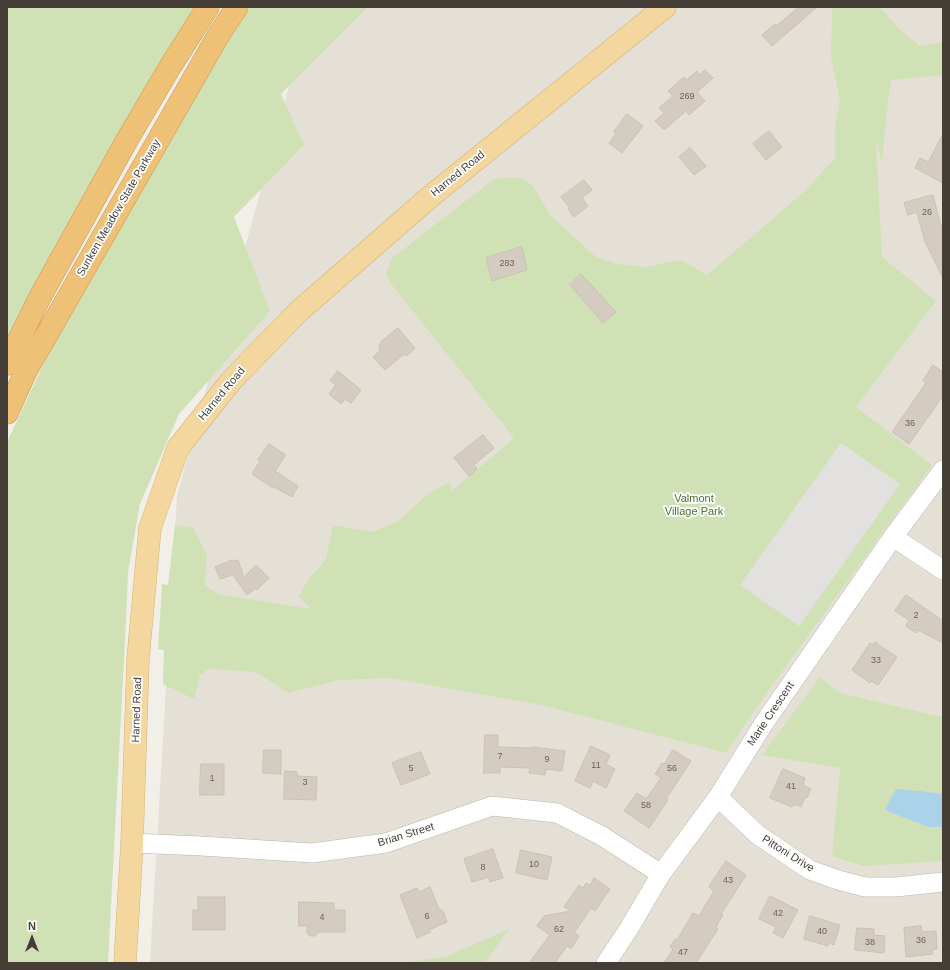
<!DOCTYPE html>
<html>
<head>
<meta charset="utf-8">
<style>
  body { margin:0 }
  #map { position:relative; width:950px; height:970px; overflow:hidden; background:#f2eee8; font-family:Helvetica,sans-serif }
  canvas { display:block }
  .frame { position:absolute; inset:0; border:8px solid #443e37; pointer-events:none }
  .north { position:absolute; left:12px; top:918px; width:40px; height:40px; -webkit-text-stroke:3px #fff; paint-order:stroke; rotate:0deg; font-size:11px; font-weight:700; line-height:16px; text-align:center; color:#443e37 }
  .north::after { content:''; display:block; margin:auto; width:14px; height:18px; background:#443e37; clip-path:polygon(50% 0,100% 100%,50% 72%,0 100%) }
</style>
</head>
<body>
<div id="map">
<canvas width="950" height="970"></canvas>
<div class="frame"></div>
<div class="north">N</div>
</div>
<script>
const context = document.querySelector('canvas').getContext('2d');
context.lineJoin = 'round';
function fillPath(path, color) { context.fillStyle = color; context.fill(path, 'evenodd'); }
function stroke(path, color, width, dash) { context.strokeStyle = color; context.lineWidth = width; context.lineCap = dash ? 'butt' : 'round'; context.setLineDash(dash || []); context.stroke(path); }
function write(font, color, halo, rows, align = 'center') {
  context.font = font + ' Helvetica,sans-serif'; context.lineWidth = 3.5; context.setLineDash([]); context.textBaseline = 'middle'; context.strokeStyle = halo; context.fillStyle = color; for (const [text, x, y, turn = 0] of rows) {
    context.save(); context.translate(x, y); context.rotate((+turn || 0) * Math.PI / 180); context.textAlign = isNaN(turn) ? turn : align; if (halo) context.strokeText(text, 0, 0); context.fillText(text, 0, 0); context.restore();
  }
}
fillPath(new Path2D(`
  M322 7H943V963H150L177 496 307 21Z`), '#e5e0d6');
fillPath(new Path2D(`
  M7 7H200L7 351Z
  M250 7H368L281 94 304 145 234 217 270 311 179 414 140 504 128 572 126 621 108 963H7V442L54 342 158 153Z
  M832 7H881V8L899 29 920 46 943 42V75L891 80 888 102 882 163 876 142 882 257 936 301 856 407 932 465 768 691 726 753 541 705 389 678 339 680 288 693 256 672 209 669 200 675 194 699 163 684 164 650 158 649 162 584 168 585 175 525 193 528 207 555 205 585 218 594 311 609 299 596 308 580 326 559 333 525 372 532 397 522 429 493 450 482 452 491 514 438 392 285 386 274 392 258 494 179 503 178H521L533 186 551 216 595 256 616 264 646 267 681 260 707 275 804 192 835 158V126L840 101 831 58Z
  M820 677 840 693 941 717 943 713V794L920 791 928 827H943V861L863 866 832 856 840 768 762 755Z
  M509 929 485 963H400L445 957Z`), '#d0e2b5');
fillPath(new Path2D(`
  M841 443 900 484 799 626 740 585Z`), '#e3e1df');
fillPath(new Path2D(`
  M896 789 920 791 943 794V827H928L885 810Z`), '#aad2e8');
const building = new Path2D(`
  M799 7H817L772 46 762 35 775 24 776 26Z
  M705 70 713 78 697 92 705 101 689 115 686 111 664 130 655 121 664 113 659 108 673 96 668 91 684 77 686 80 697 71 700 75Z
  M627 114 643 126 622 153 609 143 616 134 614 132Z
  M769 131 782 147 766 160 753 144Z
  M943 134V183L915 168 920 158 928 162Z
  M690 148 706 166 694 175 679 157Z
  M584 180 592 190 582 198 588 206 574 217 568 209 569 207 561 197Z
  M933 195 943 234V278L925 242 917 212 908 215 904 203Z
  M522 247 527 270 492 281 486 258Z
  M581 274 616 312 603 323 570 285Z
  M398 328 415 348 406 356 404 354 385 370 373 357 379 352 380 343Z
  M933 365 943 372V396L909 444 892 432 926 383 923 381Z
  M338 371 361 390 351 403 345 399 341 404 329 394 336 385 330 381Z
  M483 435 494 448 474 465 477 469 469 476 454 458Z
  M269 444 286 455 275 471 298 486 292 497 274 487 273 488 252 474 260 461 258 460Z
  M233 560 234 561 238 560 244 577 256 565 269 578 257 590 256 588 247 595 233 575 220 579 215 567Z
  M906 595 943 621V643L918 630 916 633 906 626 909 620 895 611Z
  M875 642 897 657 878 685 871 681 870 683 852 670 870 643 873 645Z
  M485 735H498V747L533 748V747L565 751 562 771 546 769 545 775 529 773 530 768 500 767V773H484Z
  M591 746 610 755 606 764 615 769 606 788 593 781 590 788 575 781Z
  M264 750H281V774L263 773Z
  M673 750 691 761 666 799 668 800 649 828 624 811 637 793 646 799 661 778 655 774 662 763 664 764Z
  M421 752 430 774 401 785 392 763Z
  M201 764H224V795H200Z
  M783 769 805 778 803 785 811 789 807 798 805 797 801 807 794 804 792 807 770 798Z
  M285 771 297 772V776L317 777 316 800 284 799Z
  M493 849 503 878 490 882 489 877 472 882 464 859Z
  M521 850 552 857 547 880 516 873Z
  M726 861 746 875 721 914 723 915 716 927 718 929 696 963H664L673 949 670 947 675 939 677 940 693 913 699 916 714 891 709 887Z
  M594 878 610 889 595 911 591 908 574 933 579 936 571 949 567 946 555 963H529L550 935 537 926 544 916 571 911 564 907 579 885 583 888 586 883 590 885Z
  M430 887 439 909 443 911 447 922 429 930 431 932 417 938 400 895 417 888 419 892Z
  M770 896 798 910 783 938 773 933 776 927 759 919Z
  M198 897H225V930H193V910H198Z
  M299 902 334 903V910H345V932H318L315 936H310L307 933V926H299Z
  M810 916 840 925 834 945 829 943 828 946 804 939Z
  M921 926 922 932 936 931 937 949 932 950 933 954 906 957 904 928Z
  M857 928 874 929V935L885 936 884 953 855 950Z`);
fillPath(building, '#d5ccc1');
stroke(building, '#ccc1b2', 1);
const minor = new Path2D(`
  M893 537 943 570
  M718 797 758 835 810 870 838 880 865 887H896L943 882
  M132 843 201 846 312 853 386 843 492 806 557 813 602 836 661 874
  M606 963 628 930 661 874 718 797 764 723 893 537 943 470`);
const major = new Path2D(`
  M125 963 132 843 138 659 150 528 178 448 231 381 298 312 431 196 665 7`);
const highway = new Path2D(`
  M7 364 40 297 127 140 170 67 208 7
  M7 413 27 369 218 36 237 7`);
stroke(minor, '#bcb5ab', 20);
stroke(major, '#d6b371', 23);
stroke(highway, '#cc9547', 23);
stroke(minor, '#fff', 19);
stroke(major, '#f3d79f', 22);
stroke(highway, '#eec176', 22);
write('9px', '#68625a', null, [
  ["269",687,97],
  ["26",927,213],
  ["283",507,264],
  ["36",910,424],
  ["2",916,616],
  ["33",876,661],
  ["7",500,757],
  ["9",547,760],
  ["11",596,766],
  ["5",411,769],
  ["56",672,769],
  ["1",212,779],
  ["3",305,783],
  ["41",791,787],
  ["58",646,806],
  ["10",534,865],
  ["8",483,868],
  ["43",728,881],
  ["42",778,914],
  ["6",427,917],
  ["4",322,918],
  ["62",559,930],
  ["40",822,932],
  ["36",921,941],
  ["38",870,943],
  ["47",683,953]
]);
write('11px', '#443e37', '#fff', [
  ["Harned Road",458,174,-39],
  ["Sunken Meadow State Parkway",119,208,-60],
  ["Harned Road",222,394,-50],
  ["Harned Road",137,710,-88],
  ["Marie Crescent",771,714,-56],
  ["Brian Street",406,835,-17],
  ["Pittoni Drive",788,854,32]
]);
write('11px', '#4b7031', '#fff', [
  ["Valmont",694,499],
  ["Village Park",694,512]
]);
</script>
</body>
</html>
